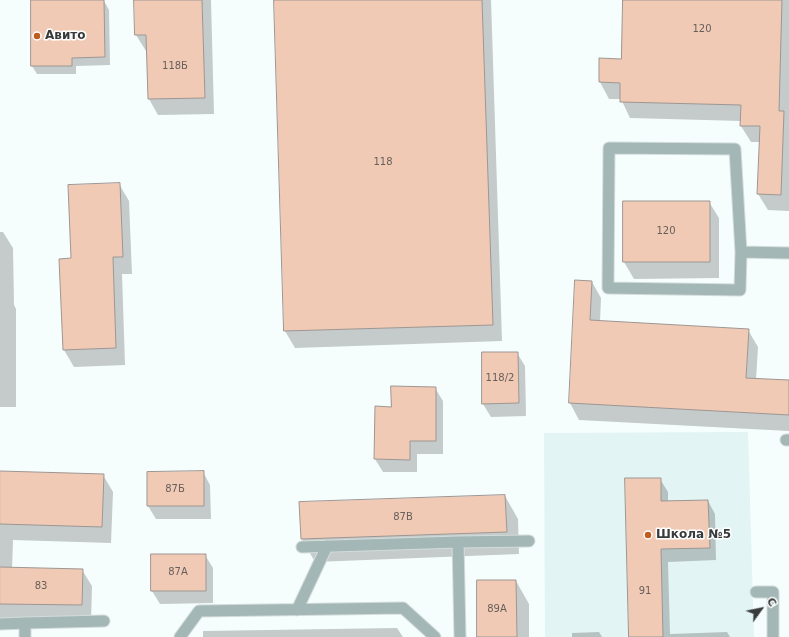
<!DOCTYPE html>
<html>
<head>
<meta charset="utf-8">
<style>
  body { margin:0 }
  #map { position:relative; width:789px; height:637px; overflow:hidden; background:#f5fefd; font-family:"DejaVu Sans",sans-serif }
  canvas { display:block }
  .north { position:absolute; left:741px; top:589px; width:40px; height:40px; -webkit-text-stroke:3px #fff; paint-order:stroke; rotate:57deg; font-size:11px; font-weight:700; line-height:16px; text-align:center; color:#383b3b }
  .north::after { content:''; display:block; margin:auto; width:14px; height:18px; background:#383b3b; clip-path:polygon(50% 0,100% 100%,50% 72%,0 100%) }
</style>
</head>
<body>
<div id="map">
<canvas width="789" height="637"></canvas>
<div class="north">С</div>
</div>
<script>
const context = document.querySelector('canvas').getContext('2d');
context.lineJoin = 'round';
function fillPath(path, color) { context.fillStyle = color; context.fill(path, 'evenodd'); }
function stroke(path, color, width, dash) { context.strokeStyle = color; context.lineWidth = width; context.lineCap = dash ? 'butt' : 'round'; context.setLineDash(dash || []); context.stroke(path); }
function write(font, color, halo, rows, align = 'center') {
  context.font = font + ' "DejaVu Sans",sans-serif'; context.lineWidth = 3; context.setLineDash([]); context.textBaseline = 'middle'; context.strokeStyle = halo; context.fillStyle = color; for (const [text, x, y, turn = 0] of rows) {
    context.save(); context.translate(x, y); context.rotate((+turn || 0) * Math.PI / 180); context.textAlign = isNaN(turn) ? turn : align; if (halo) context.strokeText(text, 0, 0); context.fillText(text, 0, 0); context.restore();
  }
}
fillPath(new Path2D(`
  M748 432 754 637H545L544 433Z`), '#e2f4f3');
fillPath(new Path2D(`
  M32 0 104 1 109 10 110 65 76 66V74H37L32 66Z
  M135 0H211L214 114 158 115 149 99 147 51H146L136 35Z
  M275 0H491L502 341 295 348 285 331Z
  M624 0H789V211L768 210 758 194 760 142H751L741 126 742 121 630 118 621 99H609L600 82V59L622 60Z
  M119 184 129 201 132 274H122L125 365 74 367 64 350 60 260 72 259Z
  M624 202H709L719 218V278L634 279 624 262Z
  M0 232H3L13 248 14 305 16 309V407H0Z
  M576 281 592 282 601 298 600 322 748 330 758 347 756 380 789 381V431L579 420 570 403Z
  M517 353 525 366 526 416 491 417 483 404Z
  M435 388 443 401V454H417V472H383L375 459 392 408Z
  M0 472 103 475 113 492 111 543 13 540 12 569 82 570 92 586 91 622 0 620Z
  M203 472 210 485 211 519H156L148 506V473Z
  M660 479 668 492V502L708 501 715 514 716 560 668 562 670 634 727 632 730 637H630Z
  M505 496 518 519 519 554 315 562 302 539Z
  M205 555 213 568V603L160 604 152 591Z
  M516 581 529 604V637H478Z
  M397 628 403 637H203V631Z
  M599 632 602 637H572V633Z`), '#0003');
const building = new Path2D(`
  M31 0H104L105 57 72 58V66H31Z
  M134 0H202L205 98 148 99 146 35H135Z
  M274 0H482L493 325 284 331Z
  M623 0H782L779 111H784L781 195 757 194 760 126H740L741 105 620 102V83L599 82V58L621 59Z
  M120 183 123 257H113L116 348 63 350 59 259 71 258 68 185Z
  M623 201H710V262H623Z
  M575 280 592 281 590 320 749 329 746 378 789 380V415L569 403Z
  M482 352H518L519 403 482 404Z
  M391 386 436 387V441H410V460L374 459 375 406 391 407Z
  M0 471 104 474 102 527 0 524Z
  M204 471V506H147V472Z
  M625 478H661V501L708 500 710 548 661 549 663 637H629Z
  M505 495 507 532 301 539 299 502Z
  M151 554H206V591H151Z
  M0 567 83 569 82 605 0 604Z
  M477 580H516L517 637H477Z`);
fillPath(building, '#f1cab5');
stroke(building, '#9d9693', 1);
const service = new Path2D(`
  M741 252 740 290 608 288 609 148 735 149 741 252 789 253
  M302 547 458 542
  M756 592H773V637
  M297 610 327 546
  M25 623 104 621
  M0 624 25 623V637
  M180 637 199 611 403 608 435 637
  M460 637 458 542 529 541`);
const minor = new Path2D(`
  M786 440H789`);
stroke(service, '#d3dbda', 13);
stroke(minor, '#d3dbda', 13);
stroke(service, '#a2b7b6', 11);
stroke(minor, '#a2b7b6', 11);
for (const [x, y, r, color] of [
  [37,36,4,"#be5d1e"],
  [648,535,4,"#be5d1e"]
]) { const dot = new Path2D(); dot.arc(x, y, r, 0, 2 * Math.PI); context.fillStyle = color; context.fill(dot); stroke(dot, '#fff', 1.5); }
write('10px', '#665f5a', null, [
  ["120",702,29],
  ["118Б",175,66],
  ["118",383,162],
  ["120",666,231],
  ["118/2",500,378],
  ["87Б",175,489],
  ["87В",403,517],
  ["87А",178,572],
  ["83",41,586],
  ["91",645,591],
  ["89А",497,609]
]);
write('bold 12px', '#383b3b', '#fff', [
  ["Авито",45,36],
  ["Школа №5",656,535]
], 'left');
</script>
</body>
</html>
